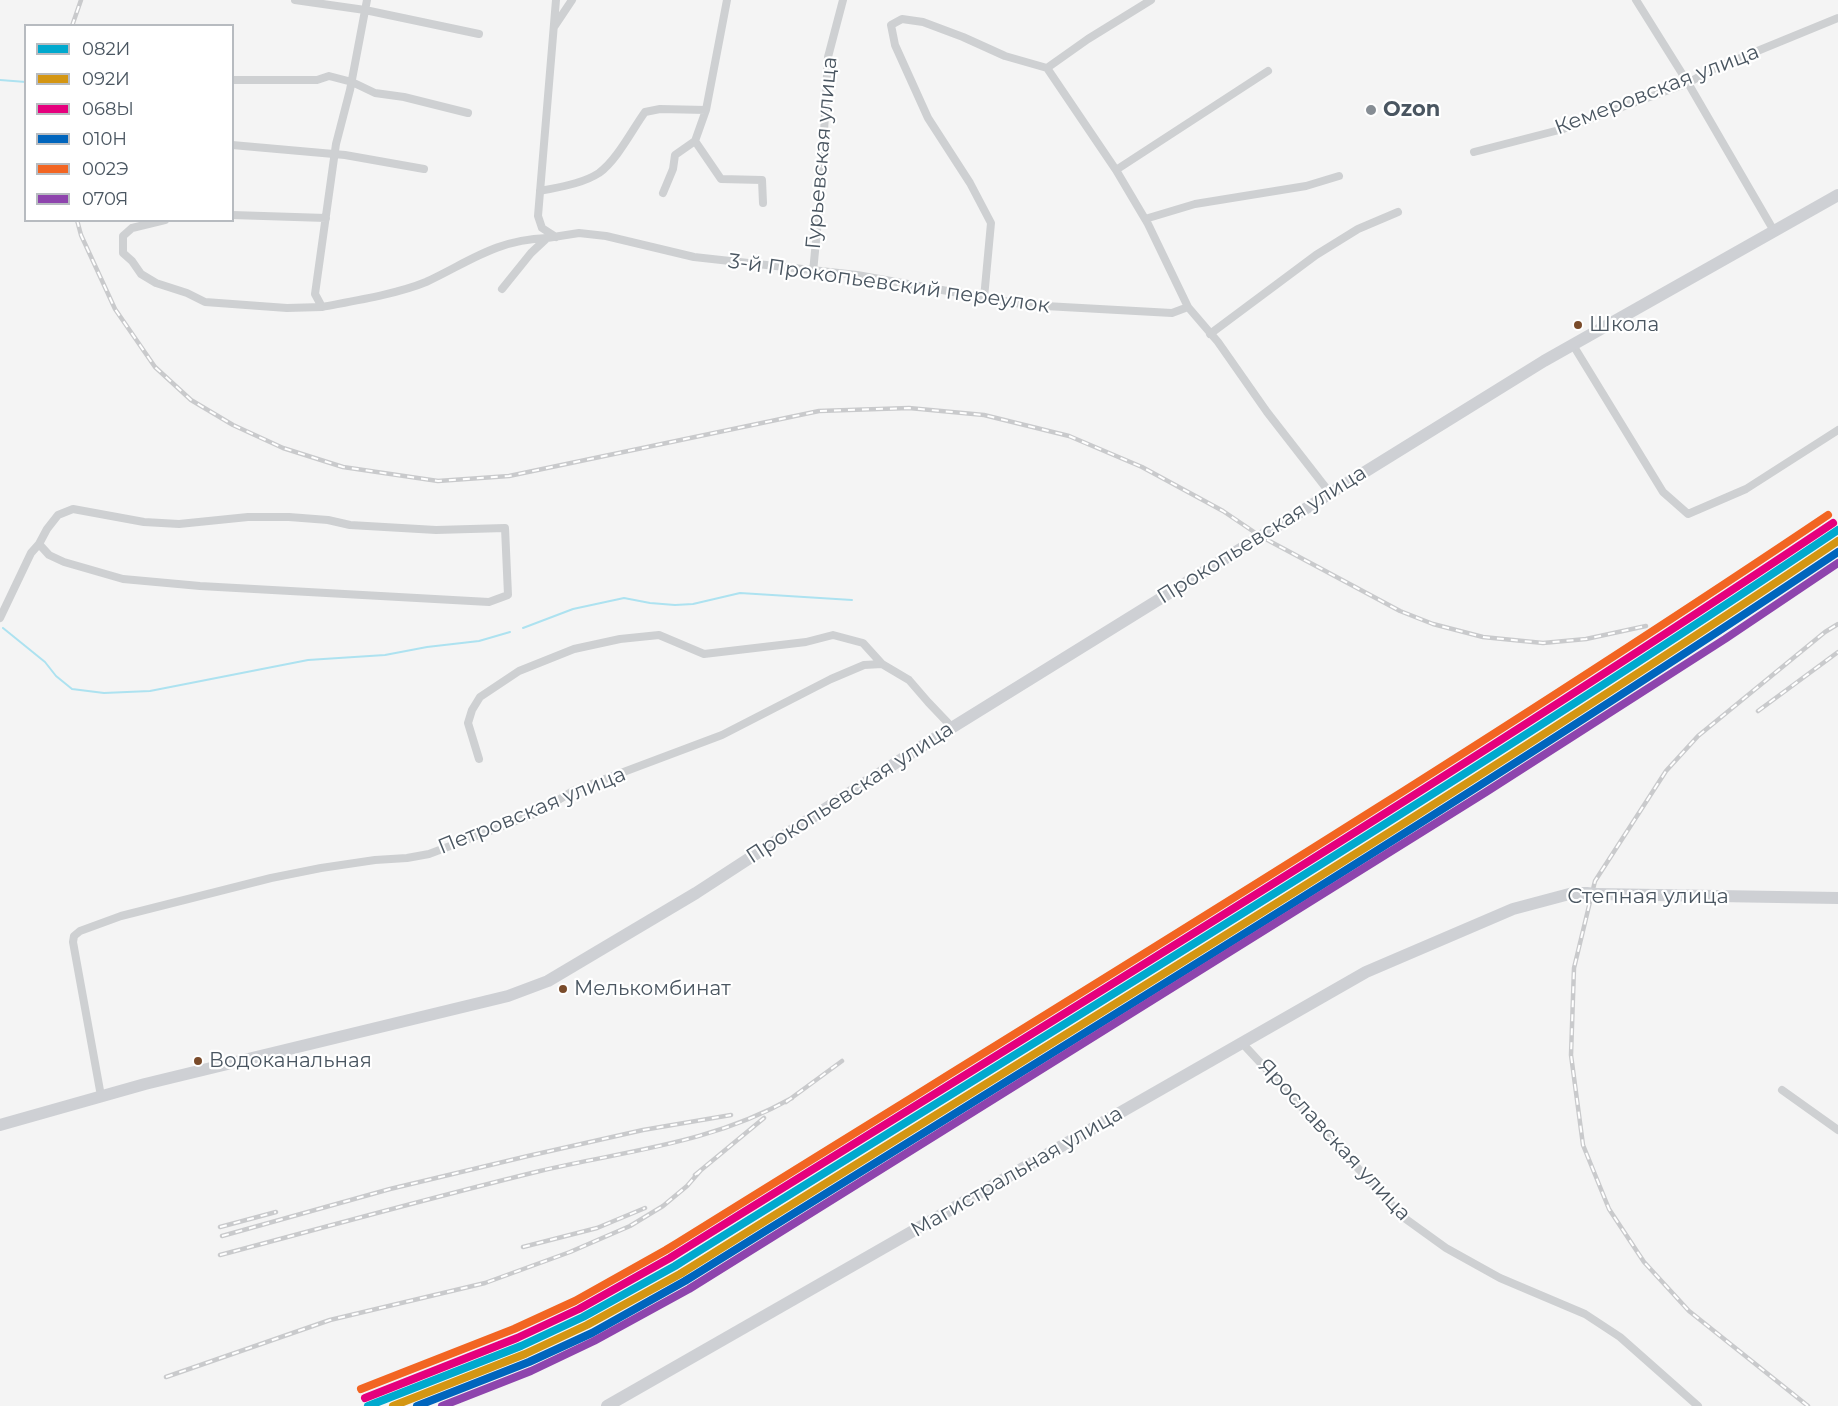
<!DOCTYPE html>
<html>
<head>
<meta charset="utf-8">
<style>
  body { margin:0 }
  #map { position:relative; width:1838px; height:1406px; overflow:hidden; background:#f4f4f4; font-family:Montserrat,sans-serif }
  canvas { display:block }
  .legend { position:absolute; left:24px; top:24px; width:210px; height:198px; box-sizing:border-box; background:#fff; border:2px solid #b7bbc0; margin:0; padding:8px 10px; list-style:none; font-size:18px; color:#4a5661 }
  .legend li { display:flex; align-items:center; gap:12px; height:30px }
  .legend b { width:30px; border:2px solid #b7bbc0 }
</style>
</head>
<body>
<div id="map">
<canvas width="1838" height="1406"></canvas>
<ul class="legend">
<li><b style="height:8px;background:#00a9ce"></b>082И</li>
<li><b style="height:8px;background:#d49613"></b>092И</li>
<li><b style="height:8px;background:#e5007d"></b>068Ы</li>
<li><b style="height:8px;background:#0065bd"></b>010Н</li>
<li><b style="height:8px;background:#f26522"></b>002Э</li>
<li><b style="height:8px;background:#8e44ad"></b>070Я</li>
</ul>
</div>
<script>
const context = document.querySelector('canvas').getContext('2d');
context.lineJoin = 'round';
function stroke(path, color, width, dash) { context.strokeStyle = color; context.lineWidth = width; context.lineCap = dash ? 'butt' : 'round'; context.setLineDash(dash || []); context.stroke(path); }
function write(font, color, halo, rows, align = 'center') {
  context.font = font + ' Montserrat,sans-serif'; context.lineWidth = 4.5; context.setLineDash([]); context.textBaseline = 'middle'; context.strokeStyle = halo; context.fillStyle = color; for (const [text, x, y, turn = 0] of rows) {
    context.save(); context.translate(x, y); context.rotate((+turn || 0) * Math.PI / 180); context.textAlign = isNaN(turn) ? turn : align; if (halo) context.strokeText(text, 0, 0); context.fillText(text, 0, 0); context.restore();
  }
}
stroke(new Path2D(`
  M0 80 26 82
  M3 628 45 662 56 676 72 689 104 693 150 691 308 660 385 655 427 647 479 641 510 632
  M523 628 573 609 624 598 650 603 675 605 693 604 740 593 852 600`), '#ade2f0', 2);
stroke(new Path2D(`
  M295 0 365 10 479 34
  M367 0 350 90 336 144 315 294 322 307C353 301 397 294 426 282 469 262 495 240 547 238
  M556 0 538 216 542 228 556 237
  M1636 0 1688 83 1774 231
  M554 27 572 0
  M1047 68 1088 39 1151 0
  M232 80H317L329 76 352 82 375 93 404 97 468 113
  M695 141 721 179 762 180 763 203
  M232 145 345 155 424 169
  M1474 152 1563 129 1600 115 1688 83 1711 70 1838 18
  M1116 170 1268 71
  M540 191C559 187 582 184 599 173 617 160 632 130 645 112L660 109 706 110 727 0
  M663 193 673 169 675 155 695 141 706 110
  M232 215 326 218
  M1145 219 1195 204 1306 186 1339 176
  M165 220 132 228 123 236V253L132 261 141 274 156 283 187 293 205 302 287 308 322 307
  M813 272 821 189 828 57 843 0
  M502 289 531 253 547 238 579 233 606 236 694 257 857 275 1027 305 1172 313 1188 307
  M984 298 991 223 970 183 928 118 895 45 891 25 902 19 923 22 963 37 1005 56 1047 68 1116 170 1148 224 1188 307 1218 342 1267 412 1330 493
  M1210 334 1316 255 1358 229 1398 212
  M1573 345 1663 492 1688 514 1746 489 1838 430
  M0 618 31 553 39 544 47 529 58 515 73 509 144 522 179 524 248 517H289L328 520 350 525 436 530 505 528 508 595 489 602 200 586 123 579 64 562 49 555 39 544
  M479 759 468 723 472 710 480 697 519 671 574 649 620 639 659 635 704 654 806 642 833 635 863 643 882 664
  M1243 1044 1403 1217 1446 1248 1500 1278 1585 1314 1620 1337 1698 1406
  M1782 1090 1838 1130
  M101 1096 73 942 74 936 80 931 121 916 271 878 321 868 375 860 407 858 429 854 537 813 573 791 722 735 831 679 864 665 882 664 909 680 928 702 948 723`), '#ced0d2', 8);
stroke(new Path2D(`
  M1597 894 1838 898
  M0 1125 145 1084 508 996 548 981 696 893 911 753 1544 361 1838 195
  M607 1406 1366 972 1513 909 1573 893H1586`), '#ced0d4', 12);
const rail = new Path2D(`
  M72 26 81 0
  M77 220 81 235 115 309 155 367 191 400 233 425 283 448 343 467 438 481 509 476 819 411 909 408 984 415 1069 436 1142 467 1223 511 1260 536 1400 611 1433 624 1483 637 1543 643 1586 639 1646 626
  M1758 711 1838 652
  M786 1102 842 1061
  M695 1175 764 1118
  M220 1227 276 1212
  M222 1236 390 1189 528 1156 643 1130 731 1115
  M523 1247 597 1228 645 1208
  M220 1255C326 1227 433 1197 540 1171 629 1150 710 1144 792 1098
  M166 1377 330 1320 485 1283 570 1252 630 1226 663 1206 687 1186 701 1170
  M1808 1406 1689 1311 1644 1262 1609 1209 1583 1145 1571 1055 1574 968 1595 881 1666 771 1698 736 1825 632 1838 624`);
stroke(rail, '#c9cacc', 4.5);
stroke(rail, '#fff', 2, [7]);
stroke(new Path2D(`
  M1586 893 1597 894`), '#ced0d4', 12);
stroke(new Path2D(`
  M368 1406 521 1346 583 1317 675 1266C1064 1023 1457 786 1838 530`), '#00a9ce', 8);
stroke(new Path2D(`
  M393 1406 525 1354 587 1325 680 1274C1067 1032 1459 796 1838 541`), '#d49613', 8);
stroke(new Path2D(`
  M365 1398 517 1338 579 1309 670 1258C1059 1016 1452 778 1833 523`), '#e5007d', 8);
stroke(new Path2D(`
  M417 1406 529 1362 592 1333 685 1281C1070 1041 1460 805 1838 552`), '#0065bd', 8);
stroke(new Path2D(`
  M361 1389 514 1329 575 1301 666 1250C1055 1008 1447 771 1828 515`), '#f26522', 8);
stroke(new Path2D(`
  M442 1406 531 1371 594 1341 689 1289 1486 792 1725 639 1838 563`), '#8e44ad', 8);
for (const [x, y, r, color] of [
  [1371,110,6,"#868d94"],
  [1578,325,5,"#7a4b2a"],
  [563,989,5,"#7a4b2a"],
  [198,1061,5,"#7a4b2a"]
]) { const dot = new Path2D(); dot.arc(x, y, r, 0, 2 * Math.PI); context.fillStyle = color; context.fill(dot); stroke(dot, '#fff', 2); }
write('20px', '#4a5661', '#fff', [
  ["Школа",1589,325],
  ["Мелькомбинат",574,989],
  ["Водоканальная",209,1061]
], 'left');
write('21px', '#4a5661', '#fff', [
  ["Кемеровская улица",1657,90,-21],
  ["Гурьевская улица",822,153,-85],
  ["3-й Прокопьевский переулок",889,284,8],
  ["Прокопьевская улица",1262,535,-32],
  ["Прокопьевская улица",850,793,-33],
  ["Петровская улица",532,811,-22],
  ["Степная улица",1648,897],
  ["Ярославская улица",1334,1140,47],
  ["Магистральная улица",1017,1172,-30]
]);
write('bold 21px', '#4a5661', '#fff', [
  ["Ozon",1383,110]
], 'left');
</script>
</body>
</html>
